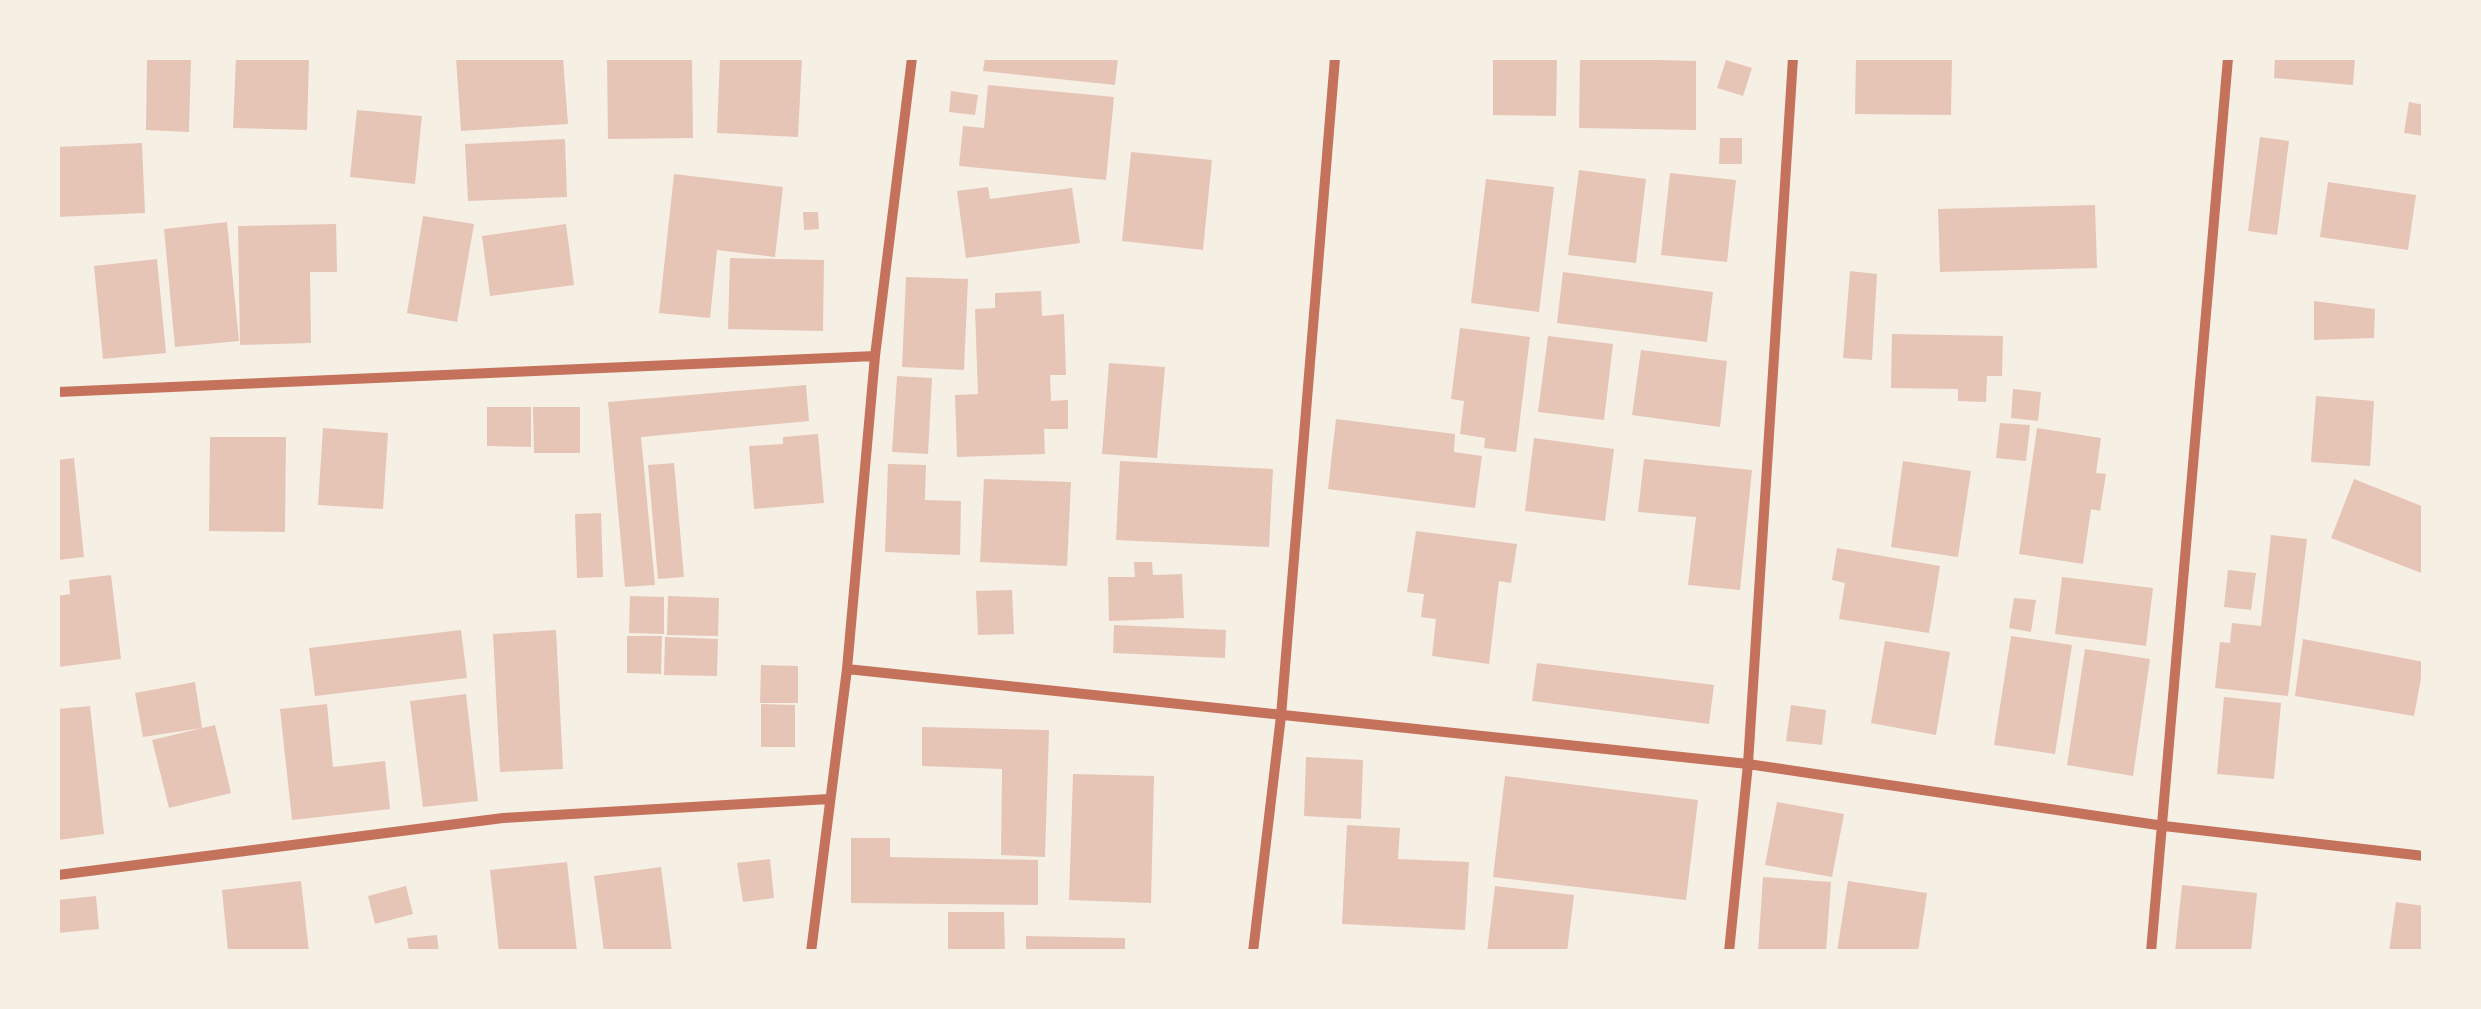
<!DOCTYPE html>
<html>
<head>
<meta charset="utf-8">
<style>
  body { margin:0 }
  #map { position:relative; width:2481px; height:1009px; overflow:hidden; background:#f6efe4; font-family:Barlow,sans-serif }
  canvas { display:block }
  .frame { position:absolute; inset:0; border:60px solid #f6efe4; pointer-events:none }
</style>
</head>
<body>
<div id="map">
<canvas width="2481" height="1009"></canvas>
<div class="frame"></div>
</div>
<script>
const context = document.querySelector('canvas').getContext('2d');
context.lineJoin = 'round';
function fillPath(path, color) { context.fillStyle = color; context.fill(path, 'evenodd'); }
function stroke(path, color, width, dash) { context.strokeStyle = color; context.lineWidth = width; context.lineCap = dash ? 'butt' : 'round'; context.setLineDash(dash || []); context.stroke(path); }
fillPath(new Path2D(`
  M147 58H191L189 132 146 130Z
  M236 58H309L307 130 233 128Z
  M456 58H563L568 124 461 131Z
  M607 58H692L693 138 608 139Z
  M720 58H802L798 137 717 133Z
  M985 58H1118L1115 85 983 71Z
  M1493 58H1557L1556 116 1493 115Z
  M1580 58 1696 61V130L1579 128Z
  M1856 58H1952L1951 115 1855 114Z
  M2275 58H2355L2353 85 2274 78Z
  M1726 60 1752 68 1743 96 1717 88Z
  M988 85 1114 97 1106 180 959 166 963 126 984 128Z
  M951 91 978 95 975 115 949 112Z
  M2409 102 2424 105V136L2404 133Z
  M357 110 422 116 415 184 350 177Z
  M2260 137 2289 141 2277 235 2248 231Z
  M1720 138H1742V164H1719Z
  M565 139 567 197 468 201 465 144Z
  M142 143 145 213 58 217V147Z
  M1131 152 1212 160 1203 250 1122 241Z
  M1579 170 1646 179 1636 263 1568 255Z
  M1670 173 1736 180 1727 262 1661 255Z
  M674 174 783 187 775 257 717 250 710 318 659 313Z
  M1486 179 1554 187 1539 312 1471 303Z
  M2328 182 2416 195 2408 250 2320 237Z
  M988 187 990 199 1072 188 1080 243 966 258 957 191Z
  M2095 205 2097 268 1940 272 1938 209Z
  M803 212H818L819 229 804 230Z
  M423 216 474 224 457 322 407 313Z
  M227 222 239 341 175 347 164 229Z
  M336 224 337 272H310L311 343 240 345 238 226Z
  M566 224 574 285 490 296 482 236Z
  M730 258 824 260 823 331 728 329Z
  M157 259 166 353 103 359 94 266Z
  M1850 271 1877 274 1872 360 1843 358Z
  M1563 272 1713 292 1707 342 1557 323Z
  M906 277 968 279 964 370 902 367Z
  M1041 291 1042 316 1064 314 1066 375H1050L1051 401 1068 400V429H1044L1045 454 957 457 955 395 978 394 975 309 995 308V293Z
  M2314 301 2375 309 2374 338 2314 340Z
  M1460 328 1530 337 1516 452 1484 448 1485 438 1460 434 1464 401 1451 399Z
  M1892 334 2003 336 2002 376H1987L1986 402 1958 401V389L1891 388Z
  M1548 336 1613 344 1604 420 1538 412Z
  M1641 350 1727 361 1720 427 1632 415Z
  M1109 363 1165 367 1157 458 1102 454Z
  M897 376 932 378 928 454 892 452Z
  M806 385 809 421 641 437 655 585 625 587 608 402Z
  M2013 389 2041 392 2038 421 2011 418Z
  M2316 396 2374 401 2370 466 2311 462Z
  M487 407H531V447L487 446Z
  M533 407H580V453H534Z
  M1336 419 1455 434 1454 452 1482 456 1475 508 1328 489Z
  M2000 423 2030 425 2026 461 1996 458Z
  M323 428 388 433 383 509 318 505Z
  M2037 428 2101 438 2096 473 2106 474 2100 511 2091 509 2083 564 2019 554Z
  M818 434 824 503 754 509 749 446 783 444V437Z
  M210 437H286L285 532 209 531Z
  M1534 438 1614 449 1605 521 1525 511Z
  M74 458 84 557 58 560V460Z
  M1644 459 1752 470 1740 590 1688 585 1696 517 1638 512Z
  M1120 461 1273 469 1269 547 1116 540Z
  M1903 461 1971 471 1958 557 1891 547Z
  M674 463 684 577 658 579 648 465Z
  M888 464 926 465 925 500 961 501 960 555 885 552Z
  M984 479 1071 482 1067 566 980 562Z
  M2354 479 2424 507V574L2331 538Z
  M601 513 603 577 577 578 575 514Z
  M1416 531 1517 544 1511 583 1499 581 1489 664 1432 656 1436 619 1421 617 1424 594 1407 592Z
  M2271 535 2307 539 2288 696 2215 688 2220 642 2230 643 2232 623 2261 626Z
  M1837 548 1940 566 1929 633 1839 619 1845 583 1832 580Z
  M1134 562H1152L1153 575 1182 574 1184 618 1109 621 1108 577H1135Z
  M2228 570 2256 573 2251 610 2224 607Z
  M111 575 121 659 58 667V596L70 594 69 580Z
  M2062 577 2153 588 2146 646 2055 634Z
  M1012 590 1014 634 978 635 976 591Z
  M630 596 664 597V634L629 633Z
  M668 596 719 598 718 636 667 635Z
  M2014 598 2036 600 2031 632 2009 628Z
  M1114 625 1226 630 1225 658 1113 653Z
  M461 630 467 678 315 696 309 648Z
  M556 630 563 769 500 772 493 634Z
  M627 636H662L661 674 627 673Z
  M2011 636 2072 645 2055 754 1994 745Z
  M665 637 718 639 717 676 664 675Z
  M2303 639 2424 662 2414 716 2295 696Z
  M1885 641 1950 652 1936 735 1871 723Z
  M2085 649 2150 659 2133 776 2067 765Z
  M1537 663 1714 685 1709 724 1532 701Z
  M761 665 798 666V703H760Z
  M195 682 202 728 143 737 135 693Z
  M466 694 478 801 423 807 410 701Z
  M2224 697 2281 703 2274 779 2217 774Z
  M327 704 333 767 385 761 390 809 292 820 280 709Z
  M761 704 795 705V747H761Z
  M1791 705 1826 710 1822 745 1786 741Z
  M90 706 104 834 58 840V709Z
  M215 725 231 793 169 808 152 740Z
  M922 727 1049 730 1045 857 1001 855 1002 769 922 766Z
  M1306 757 1363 760 1361 819 1304 816Z
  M1073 774 1154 776 1151 903 1069 900Z
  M1505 776 1698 800 1686 900 1493 877Z
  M1777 802 1844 814 1832 877 1765 865Z
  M1347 825 1400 828 1398 859 1469 862 1465 930 1342 924Z
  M851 838H890V857L1038 860V905L851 903Z
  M770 859 774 898 743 902 737 863Z
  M567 862 577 952H499L490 870Z
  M661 867 672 952H604L594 876Z
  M1763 877 1831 882 1826 952H1758Z
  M301 881 309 952H228L222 890Z
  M1848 881 1927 893 1918 952H1837Z
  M2182 885 2257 893 2251 952H2175Z
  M406 886 413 914 375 924 368 896Z
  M1495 886 1574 895 1567 952H1487Z
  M96 896 99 929 58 933V900Z
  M2396 902 2424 906V952H2389Z
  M948 912H1004L1005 952H948Z
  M437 935 439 952H409L407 938Z
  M1026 936 1125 938V952H1026Z`), '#e6c5b7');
stroke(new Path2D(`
  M58 392 875 356
  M847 669 1748 764 2164 826 2424 856
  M58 875 503 818 829 799
  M811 952 847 669 875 356 912 58
  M1253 952 1281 716 1335 58
  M1729 952 1748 764 1793 58
  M2151 952 2228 58`), '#c5725c', 10);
</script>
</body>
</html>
